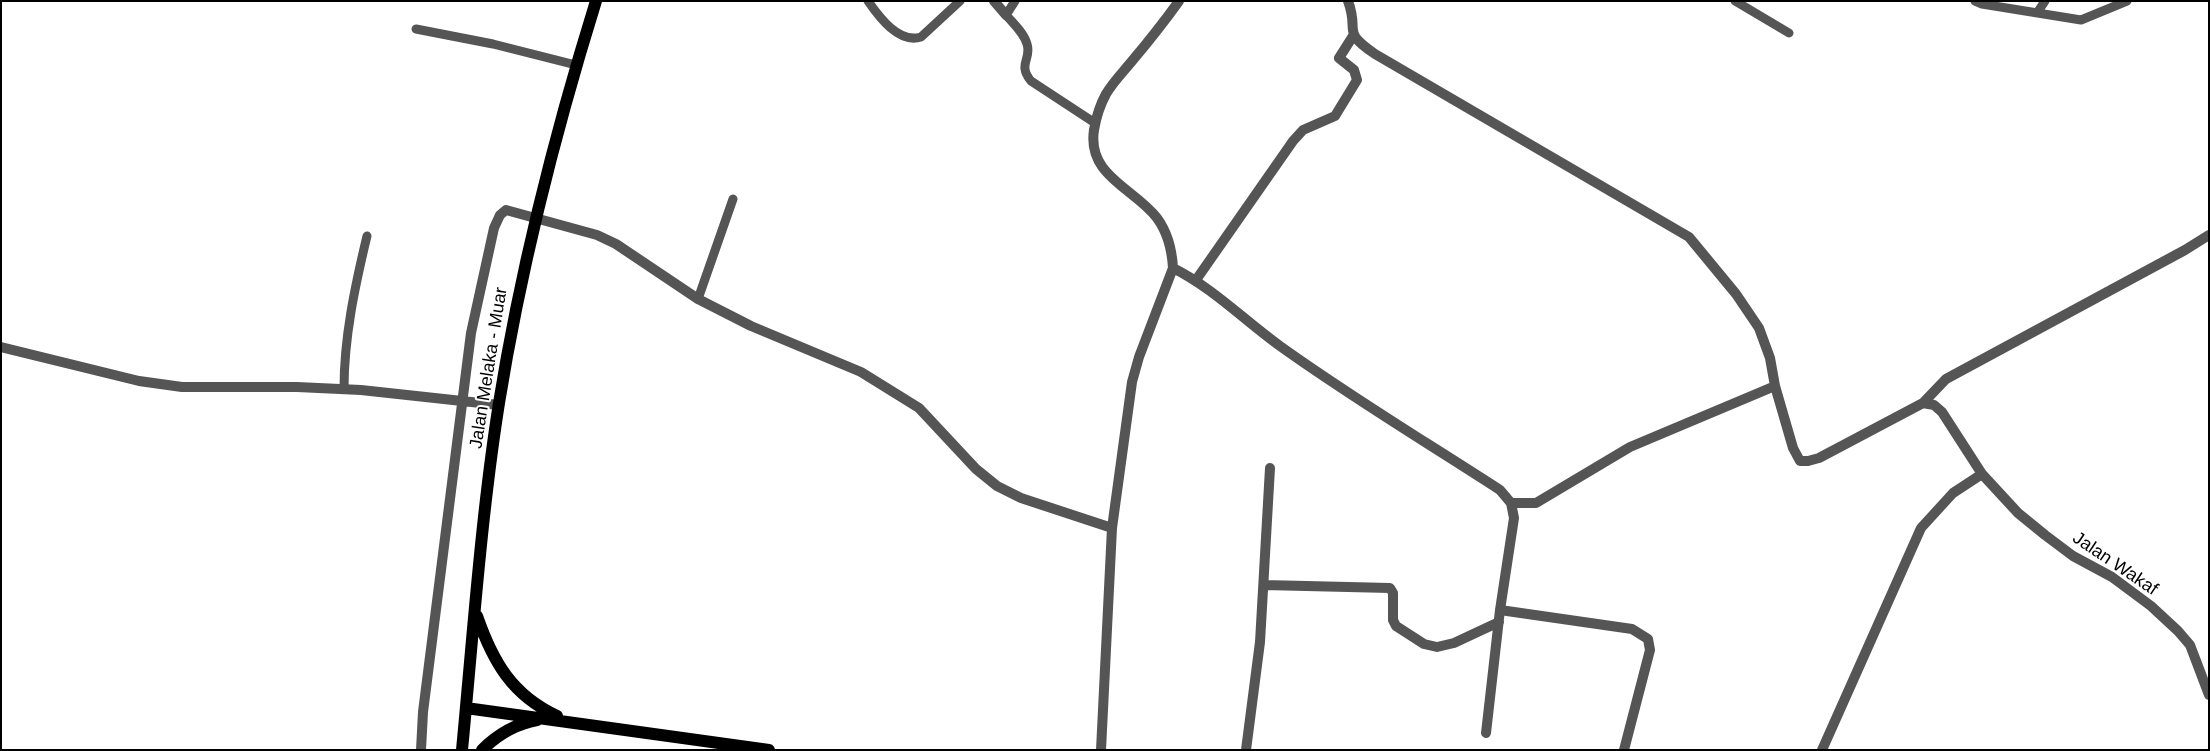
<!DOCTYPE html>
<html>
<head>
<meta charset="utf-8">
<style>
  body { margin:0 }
  #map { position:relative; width:2210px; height:751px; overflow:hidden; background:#fff; font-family:Arial,sans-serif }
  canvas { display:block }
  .frame { position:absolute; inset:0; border:2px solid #000; pointer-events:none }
</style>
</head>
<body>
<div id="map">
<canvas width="2210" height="751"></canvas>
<div class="frame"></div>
</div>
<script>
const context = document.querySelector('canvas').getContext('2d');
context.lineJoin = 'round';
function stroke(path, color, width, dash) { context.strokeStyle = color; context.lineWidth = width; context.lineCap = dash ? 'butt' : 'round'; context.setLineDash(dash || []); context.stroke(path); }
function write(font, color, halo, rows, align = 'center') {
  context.font = font + ' Arial,sans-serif'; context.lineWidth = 4; context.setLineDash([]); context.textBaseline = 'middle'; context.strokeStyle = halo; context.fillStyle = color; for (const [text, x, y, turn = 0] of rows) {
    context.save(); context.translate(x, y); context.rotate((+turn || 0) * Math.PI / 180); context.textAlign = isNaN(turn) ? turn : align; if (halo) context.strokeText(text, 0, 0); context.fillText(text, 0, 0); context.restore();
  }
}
stroke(new Path2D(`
  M868 1C879 17 899 44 921 37L960 1
  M1015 1 1006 15C1013 23 1024 33 1027 44 1032 59 1017 64 1031 81L1095 123
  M1735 1 1789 33
  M1975 1 1982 4 2081 20 2127 1
  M2037 13 2045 1
  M416 29 493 44 576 65
  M698 299 733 199
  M344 389C344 337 355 286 367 236`), '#555', 9);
stroke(new Path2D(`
  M994 1 1006 15
  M1348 1C1360 33 1340 30 1375 54L1689 237 1736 294 1759 328 1770 358 1775 386 1793 448 1800 461H1808L1819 458 1923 403 1934 405 1942 412 1982 474 2018 513 2045 535 2073 556 2112 577 2151 606 2178 631 2190 645 2209 695
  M1173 268C1213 288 1244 320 1280 346 1351 397 1426 442 1500 490L1511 503H1536L1630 447 1775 386
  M1196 280 1293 141 1303 130 1335 116 1357 80 1354 70 1339 58 1353 36
  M1 347 139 381 182 387H297L361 390 499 405
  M1923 403 1946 379 2185 250 2209 235
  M1264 585 1390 588 1393 593V620L1396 626 1424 644 1437 647 1454 643 1499 622
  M1500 610 1632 629 1648 639 1650 650 1624 750
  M1486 733 1500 610 1514 518 1511 503
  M421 750 423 712 471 333 494 228 500 215 506 210 597 235 616 244 698 299 751 326 861 372 919 408 976 469 997 486 1021 498 1112 528
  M1101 750 1112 528 1132 382 1139 357 1173 268C1172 250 1168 233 1157 218 1134 188 1087 176 1094 130 1096 118 1100 105 1106 94 1113 82 1123 72 1132 61 1148 42 1164 22 1179 1
  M1246 750 1260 642 1270 468
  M1822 750 1921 528 1953 493 1982 474`), '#555', 10);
stroke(new Path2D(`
  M477 616C493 662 512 695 557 716
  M466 708 769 750
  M462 750C473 635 481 517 499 403 521 267 555 133 596 1
  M482 750C498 734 515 724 537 720`), '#000', 12);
write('18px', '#000', '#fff', [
  ["Jalan Melaka - Muar",489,368,-81],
  ["Jalan Wakaf",2115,564,34]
]);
</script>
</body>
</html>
